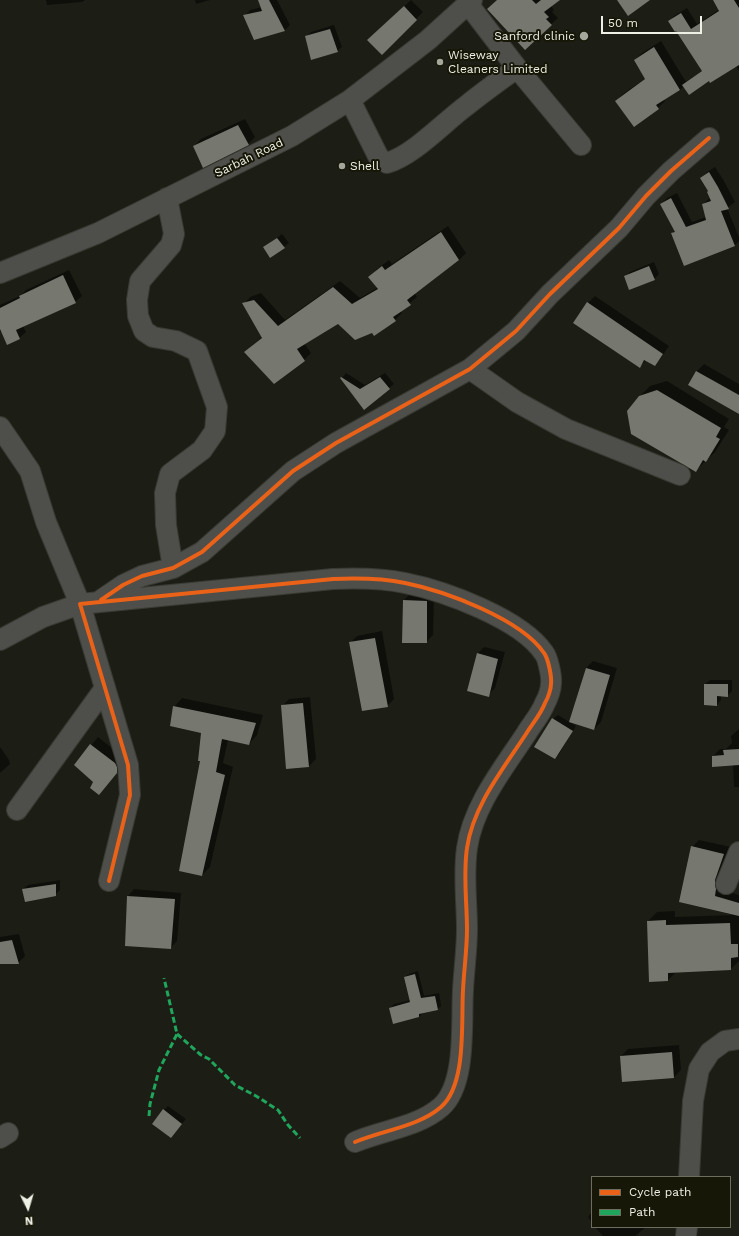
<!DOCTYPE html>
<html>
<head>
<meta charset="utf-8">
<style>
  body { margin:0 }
  #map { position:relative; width:739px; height:1236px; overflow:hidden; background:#1c1d14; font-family:"Work Sans",sans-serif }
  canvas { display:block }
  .legend { position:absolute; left:591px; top:1176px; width:140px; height:52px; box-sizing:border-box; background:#171707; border:1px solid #6d6e60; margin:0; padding:5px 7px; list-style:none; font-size:12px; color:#eff0e5 }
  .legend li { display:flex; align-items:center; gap:8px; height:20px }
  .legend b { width:20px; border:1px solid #6d6e60 }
  .north { position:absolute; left:8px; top:1188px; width:40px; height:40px; -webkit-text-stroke:3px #171707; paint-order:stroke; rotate:175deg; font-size:11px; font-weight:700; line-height:16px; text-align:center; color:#eff0e5 }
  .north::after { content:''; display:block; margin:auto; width:14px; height:18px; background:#eff0e5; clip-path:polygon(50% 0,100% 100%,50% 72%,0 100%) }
  .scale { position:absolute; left:601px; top:16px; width:101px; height:18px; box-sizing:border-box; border:2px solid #eff0e5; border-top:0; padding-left:5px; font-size:12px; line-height:14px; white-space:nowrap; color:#eff0e5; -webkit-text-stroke:3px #171707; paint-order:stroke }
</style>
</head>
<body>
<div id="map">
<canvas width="739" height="1236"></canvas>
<ul class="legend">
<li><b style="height:5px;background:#ea6118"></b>Cycle path</li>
<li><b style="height:5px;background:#20a55d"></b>Path</li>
</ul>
<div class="north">N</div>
<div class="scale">50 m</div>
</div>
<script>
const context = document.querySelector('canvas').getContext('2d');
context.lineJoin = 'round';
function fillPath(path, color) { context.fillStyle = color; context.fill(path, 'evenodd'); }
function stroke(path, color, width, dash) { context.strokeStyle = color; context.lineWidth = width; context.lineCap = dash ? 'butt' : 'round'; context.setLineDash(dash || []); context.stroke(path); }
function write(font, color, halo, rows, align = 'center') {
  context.font = font + ' "Work Sans",sans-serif'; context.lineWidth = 4; context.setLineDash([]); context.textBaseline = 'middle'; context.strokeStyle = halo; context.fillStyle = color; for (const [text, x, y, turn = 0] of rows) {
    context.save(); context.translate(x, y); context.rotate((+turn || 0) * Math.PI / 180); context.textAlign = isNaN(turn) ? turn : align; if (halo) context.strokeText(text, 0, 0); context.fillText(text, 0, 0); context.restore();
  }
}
fillPath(new Path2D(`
  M46 0H85L82 2 47 5Z
  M195 0H210L196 4Z
  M259 0H277L290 25 285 30 245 16 250 10 262 7Z
  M411 0 423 12 382 53 375 33Z
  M498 0H558L551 6 554 10 552 12 558 18 525 48Z
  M714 0H739V71L736 66 709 80 684 86 680 90 664 99 665 101 658 108 616 101 623 94 646 78 635 60 642 53 661 41 686 82 703 70 677 30 669 22 674 16 687 8 697 24 720 9Z
  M334 25 342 47 337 51 306 37 311 32Z
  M245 119 255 137 248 144 194 146 201 139Z
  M715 167 724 181 735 202 727 208 739 237V241L734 246 672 234 675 231 661 204 667 198 677 193 692 222 706 217 703 204 710 198 709 191 701 178 707 172Z
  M448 226 466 253 459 260 414 293 417 297 400 311 402 313 395 320 375 334 373 331 338 322 304 343 311 353 304 360 245 352 262 337 244 304 250 297 261 293 285 320 340 281 360 298 377 288 370 277 376 270 389 260 392 264Z
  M282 234 289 243 270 257 264 248Z
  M654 262 659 274 654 279 625 277 630 272Z
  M69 270 82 296 75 302 23 326 26 332 19 338 2 331 0 332V305L20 296 26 290Z
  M595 296 669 346 661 358 654 365 646 360 640 366 588 303Z
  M704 364 739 384V413L689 385 697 371Z
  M346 373 365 385 385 373 394 384 364 409 342 378Z
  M667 381 729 419 724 427 729 430 715 452 696 470 640 396 650 386Z
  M411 593 434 594 433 635 426 642H403L404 600Z
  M382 631 394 699 387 706 350 643 357 636Z
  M484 647 505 652 495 688 488 695 477 654Z
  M593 661 617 668 601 722 594 729 586 668Z
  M710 680H732V691L727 696 721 695V700L717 705 705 684Z
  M310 697 316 759 309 766 282 706 289 699Z
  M182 698 263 715 257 735 249 744 228 740 223 763 233 767 210 867 202 875V732L174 707Z
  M558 715 576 726 559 754 555 758 553 719Z
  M739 729V787H734L733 765 713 756 720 749H726L732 743 731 736Z
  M98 737 122 756 124 765 99 793 94 782 75 765Z
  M0 747 9 760 10 764 0 773Z
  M699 840 731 847 722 872 721 890 739 895V961L731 969 677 971 668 980 650 981 648 921 657 912 675 911V917L733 915 680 902 692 847Z
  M60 880V890L55 895 23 889 28 885Z
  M134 889 181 893 177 941 170 948 128 896Z
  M19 934 25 956 18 963H0V937Z
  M418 971 424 996 439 993 441 1006 438 1009 423 1013 419 1017 390 1008 394 1004 411 1000 405 977 409 974Z
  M679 1045 681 1070 674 1077 621 1056 628 1049Z
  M168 1106 186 1119 171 1137 164 1110Z
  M592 1212V1223L588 1217Z
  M595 1227H646L635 1236H603Z`), '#0007');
fillPath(new Path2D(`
  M258 0H269L285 31 254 40 243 15 262 11Z
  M497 0H532L536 4 541 0H560L544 12 549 17 546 19 552 25 525 50 487 9Z
  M617 0H650L628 16Z
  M713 0H734L739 8V65L710 83 709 81 689 95 682 85 702 71 676 31 675 32 668 21 681 13 691 29 719 11Z
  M404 6 417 20 382 55 367 40Z
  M330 29 338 52 311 60 305 36Z
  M654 47 680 90 656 105 659 109 634 127 615 101 645 79 634 60Z
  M238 125 249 145 203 168 193 146Z
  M709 172 718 187 729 209 721 211 735 246 684 266 671 233 675 232 660 204 671 198 686 227 706 220 702 204 711 201 707 192 708 191 700 178Z
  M441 232 459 260 407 300 411 305 393 317 396 321 374 336 372 333 355 340 338 324 297 349 305 361 274 384 244 352 262 338 242 303 254 300 278 326 333 287 352 304 378 289 368 277 382 266 385 270Z
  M277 238 285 248 270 258 263 247Z
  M649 266 655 280 629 290 624 276Z
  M63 275 76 303 16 330 20 339 7 345 0 329V308L20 298 19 296Z
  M587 302 663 354 655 366 644 360 640 368 573 323Z
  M696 371 739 395V414L688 385Z
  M341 377 360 389 380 377 390 389 364 410 340 378Z
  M657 390 721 428 716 437 720 439 706 462 703 460 696 472 631 434 627 411 639 396Z
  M403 600 427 601V643H402Z
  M375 638 388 707 362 711 349 642Z
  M477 653 498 659 489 697 467 691Z
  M586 668 610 675 594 730 569 722Z
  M704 684H728V697L717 696V706L704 705Z
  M303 703 309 767 286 769 281 705Z
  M173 706 256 723 249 745 222 739 216 772 225 775 202 876 179 871 200 761H198L201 733 170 726Z
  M552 718 573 731 555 759 534 747Z
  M90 744 115 763 117 767V773L99 795 90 788 93 782 74 765Z
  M739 749V765L712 767V756L724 755 723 750Z
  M691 846 724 854 715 880V885L716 889 715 896 739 903V916L679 902Z
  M56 884V896L25 902 22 889Z
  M127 896 175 899 171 949 125 946Z
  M666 920V925L730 923 731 944H738V957L731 958V970L668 973V981L649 982 647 921Z
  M12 940 19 964H0V942Z
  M415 974 421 998 435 996 438 1010 419 1014V1017L393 1024 389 1008 410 1002 404 977Z
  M672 1052 674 1078 622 1082 620 1056Z
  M163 1109 182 1124 171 1138 152 1124Z`), '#76776f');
const minor = new Path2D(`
  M468 4 517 68 581 145
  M350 100 379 158 387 163C414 155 443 123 466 106 482 93 500 80 517 68
  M167 198 174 234 171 245 140 281 137 300 138 316 144 331 153 337 176 341 197 351 217 407 215 431 202 450 170 474 165 493 166 525 173 568
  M0 273 98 233 292 136 350 100 428 40 472 0
  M470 369 517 402 566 429 680 475
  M0 427 30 471 46 522 80 604 43 617 0 640
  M101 600 123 585 142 576 173 568 202 552 293 471 336 443 470 369 516 331 550 294 619 228 646 196 671 171 709 138
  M17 810 105 688
  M109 881 130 795 128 765 80 604 333 579C357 578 381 578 405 583 445 591 521 619 544 653 548 658 552 677 551 684 551 689 548 698 545 703 541 714 532 724 526 734 503 769 473 806 467 848 463 875 467 903 467 929 467 949 464 970 463 990 461 1022 467 1084 441 1107 418 1127 383 1130 355 1142
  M726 884 739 852
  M0 1138 8 1133
  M689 1177 693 1101 699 1069 710 1052 725 1041 739 1039
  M686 1236 687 1227`);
stroke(minor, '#393a32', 22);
stroke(minor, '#4e4e4b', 20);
stroke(new Path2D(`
  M177 1034 201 1055 209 1059 235 1085 256 1096 278 1110 288 1125 300 1138
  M149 1116 150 1104 159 1070 177 1034 164 978`), '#20a55d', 3, [6, 3]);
stroke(new Path2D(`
  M101 600 123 585 142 576 173 568 202 552 293 471 336 443 470 369 516 331 550 294 619 228 646 196 671 171 709 138
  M109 881 130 795 128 765 80 604 333 579C357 578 381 578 405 583 445 591 521 619 544 653 548 658 552 677 551 684 551 689 548 698 545 703 541 714 532 724 526 734 503 769 473 806 467 848 463 875 467 903 467 929 467 949 464 970 463 990 461 1022 467 1084 441 1107 418 1127 383 1130 355 1142`), '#ea6118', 4);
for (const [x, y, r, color] of [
  [584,36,5,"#a5a69c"],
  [440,62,4,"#a5a69c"],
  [342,166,4,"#a5a69c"]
]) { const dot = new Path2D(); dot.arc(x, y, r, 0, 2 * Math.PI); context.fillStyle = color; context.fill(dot); stroke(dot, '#171707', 1.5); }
write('12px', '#eff0e5', '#171707', [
  ["Sanford clinic",575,36,"right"],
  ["Wiseway",448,55],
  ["Cleaners Limited",448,69],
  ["Shell",350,166]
], 'left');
write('12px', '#eff0e5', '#171707', [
  ["Sarbah Road",249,158,-26]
]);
</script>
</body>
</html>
